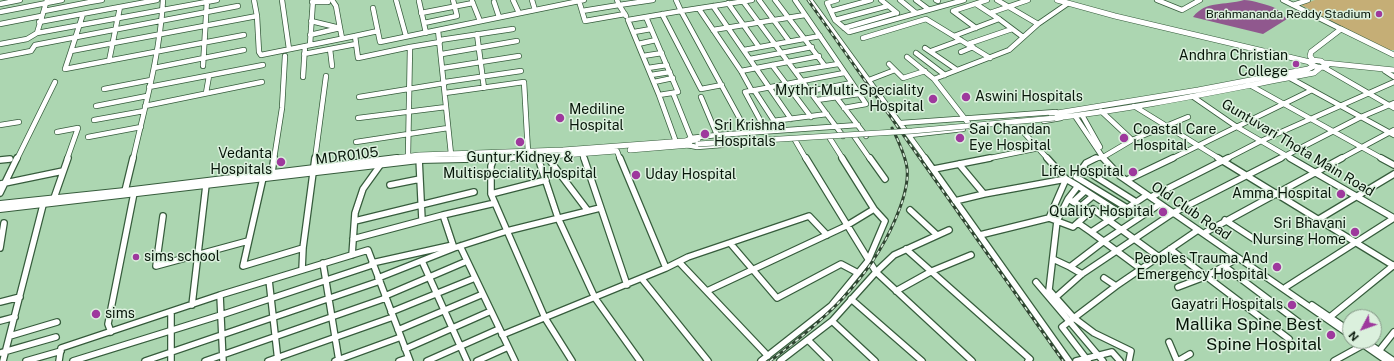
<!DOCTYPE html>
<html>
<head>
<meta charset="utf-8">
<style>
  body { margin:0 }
  #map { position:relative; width:1394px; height:361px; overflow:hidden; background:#acd6b1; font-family:"Public Sans",sans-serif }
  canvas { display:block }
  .north { position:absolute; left:1342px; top:309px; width:40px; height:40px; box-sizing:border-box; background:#dbf0dd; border:1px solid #869988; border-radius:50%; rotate:229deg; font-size:11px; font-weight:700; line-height:16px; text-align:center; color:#071609 }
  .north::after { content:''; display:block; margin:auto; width:14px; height:18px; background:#9e399d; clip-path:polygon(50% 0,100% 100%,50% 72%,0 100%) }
</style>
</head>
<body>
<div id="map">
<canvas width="1394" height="361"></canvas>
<div class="north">N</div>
</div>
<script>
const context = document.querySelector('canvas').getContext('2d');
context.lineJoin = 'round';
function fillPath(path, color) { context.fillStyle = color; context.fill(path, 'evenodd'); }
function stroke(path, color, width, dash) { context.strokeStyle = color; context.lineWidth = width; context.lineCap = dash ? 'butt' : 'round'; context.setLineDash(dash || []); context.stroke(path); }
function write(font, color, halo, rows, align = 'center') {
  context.font = font + ' "Public Sans",sans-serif'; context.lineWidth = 3; context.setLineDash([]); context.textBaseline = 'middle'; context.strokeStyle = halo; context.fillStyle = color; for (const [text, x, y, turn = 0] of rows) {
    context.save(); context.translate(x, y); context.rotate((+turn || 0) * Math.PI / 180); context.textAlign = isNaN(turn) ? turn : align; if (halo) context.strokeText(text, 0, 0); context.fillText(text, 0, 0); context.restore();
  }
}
fillPath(new Path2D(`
  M1315 0H1394V50H1387L1301 5Z`), '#c5ae76');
fillPath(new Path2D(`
  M1244 0C1251 0 1269 5 1275 8 1279 11 1283 16 1287 19L1263 34 1193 17C1206 0 1224 6 1244 0Z`), '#90588e');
const minorFar1 = new Path2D(`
  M90 0V2L102 0
  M254 0 257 16 259 52 261 55 355 36
  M282 0 289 49
  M396 0 406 36
  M513 0 519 13
  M532 0 535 10
  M676 0 681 11 628 20 659 95 676 142
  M742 0 843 136
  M759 0 789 41
  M775 0 825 66
  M795 0 852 83
  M810 0 926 159
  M837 0 827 3 835 20 849 32 964 0
  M881 0 897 13
  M900 0 916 13
  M916 0 928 9
  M936 0 938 1
  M997 0 1038 24
  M1157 0 1182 10 1200 0
  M1283 0 1341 29
  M419 1 426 33
  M472 1 480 21
  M579 1 585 21 625 14
  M312 2H328
  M494 2 499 17
  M728 3 759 47
  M0 4 20 0
  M976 4 999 19
  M1293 5 1308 0
  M713 6 791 119
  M373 8 380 42 438 30 451 154
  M699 9 741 71 752 91
  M44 11 90 2
  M582 11 619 5 617 0
  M831 11 871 0
  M0 12 62 0
  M421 13 473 3
  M990 13 1028 0
  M83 14 71 51 257 16
  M662 14 701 89 722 85
  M626 16 619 5 653 0
  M646 17 678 92 659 95
  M835 20 888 6
  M311 21 340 28 342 38
  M39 22 157 0
  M424 23 457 16 453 0
  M0 24 41 16
  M844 28 896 13
  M976 28 953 11 987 0
  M438 30 584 0
  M713 30 805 15
  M378 31 355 36 358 58 410 47
  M634 32 651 29
  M37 33 217 0
  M477 34 484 88
  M310 35 340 28 336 6 332 0
  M954 36 999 19 1023 37
  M863 38 926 19 990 58
  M440 40 513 29
  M0 44 27 39 37 33 47 0
  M638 44 656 40
  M968 44 1012 29
  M310 45 313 0
  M925 48 957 70
  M330 49 332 66
  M744 50 820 36
  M71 51 65 69 244 35
  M931 51 961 40
  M961 52 973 47
  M916 53 945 75
  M304 54 356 44
  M442 54 517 41
  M643 56 662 53
  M0 57 31 51 35 45 238 6
  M907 57 934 79 972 128
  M750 59 812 47
  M109 61 120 7
  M889 64 903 78 925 71
  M772 65 811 117
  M203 66 207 0
  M154 68 244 50
  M443 68 519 56
  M648 68 667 65
  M1325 68 1394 108
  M741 71 819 56
  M795 71 838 64
  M1385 71 1394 77
  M651 75 670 72
  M303 77 305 46
  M1290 78 1394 135
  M934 79 1009 50 1038 24 1067 4
  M869 80 895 70
  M445 82 521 71
  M654 82 673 78
  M1248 84 1383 159
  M149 87 263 65
  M104 89 151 80
  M754 90 780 130
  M810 91 852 83 866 104 844 108
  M206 93 209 76
  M445 93 524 82 528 152
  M673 93 691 138
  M1192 96 1237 127 1292 159
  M359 97 445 83
  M701 97 717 135
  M836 97 866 136
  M817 100 859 94
  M96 106 147 96
  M145 106 262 82
  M1134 106 1220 159
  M1101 111 1132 140
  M1082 115 1100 147
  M1075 116 1104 159
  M358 118 446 107
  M94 120 144 111
  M773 121 827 114
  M1044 121 1061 118
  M901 123 1056 112
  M1016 124 1048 159
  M0 125 19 122
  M766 131 745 92 844 73
  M57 132 78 128 67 159
  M747 132 681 11 752 0
  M910 135 963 129
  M854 136 870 159
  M88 137 141 127
  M829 137 843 159
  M795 140 806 159
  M686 141 691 138 717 135 858 125
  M356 142 448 128
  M687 145 697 147 722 145
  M617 151 620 159
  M582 153 584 159
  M408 156 410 47 440 42
  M547 156 549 159
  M1105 156 1132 140 1188 117
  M419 157V159
  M538 157 539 159
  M17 159 55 82
  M133 159C145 106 160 54 163 0
  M274 159 282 108 285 56
  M315 159 326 76
  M493 159 494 157
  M985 159 1039 148
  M1093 159 1102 157
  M1171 159 1312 90
  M1226 159 1261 141 1394 82
  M1279 159 1361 117 1394 103
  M1340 159 1394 130`);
const minor = new Path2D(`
  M419 158 422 220
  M494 158 491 166V194L545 318 572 361
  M538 158 558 218 595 298 640 361
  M548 158 588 211
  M584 158 627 285
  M806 158 876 272 972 361
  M870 158 885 179
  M925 158 1069 361
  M1096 158 1086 163 1076 177 1127 208
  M1103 158 1120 176 1350 335
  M1218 158 1394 266
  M1290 158 1394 218
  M1381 158 1394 165
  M0 160 10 159
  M959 164 984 194
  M1082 168 1136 202
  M934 169 990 158
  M272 172 274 158
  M263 178 243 266 303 248
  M1129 179 1173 158
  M0 184 63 171
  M390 185 420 179
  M125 191 133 158
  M0 193 17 158
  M491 194 546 180
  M1153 196 1228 158
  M54 198 68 158
  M1068 199 1090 211
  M955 201 984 194 1066 179 1078 186
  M1073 202 1085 191
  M1081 206 1093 196
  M910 210 937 235
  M1120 213 1078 186 1068 199 1057 221 1049 290 1074 318 1094 333 1131 351 1129 361
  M443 215 495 203
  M163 216 156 266 248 241
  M1049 218 1073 227 1093 209 1159 257
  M1319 219 1394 174
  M1225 220 1254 239
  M355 221 474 192
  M1078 223 1091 232 1147 195
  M1091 232 1141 269
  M1206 232 1342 158
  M980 235 1049 218 1066 179 1047 158
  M353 239 443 215 454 248
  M730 243 777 298 841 264 858 273
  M460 246 515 361
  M0 248 4 223
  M906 249 1030 359 1028 361
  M1170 249 1289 339
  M352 255 355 213 363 189 381 164
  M1053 259 1070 267
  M422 261 467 361
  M679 262 768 356
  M323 263 339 361
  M372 263 453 245
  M1224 266 1301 324
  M666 268 688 257 809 216 827 235
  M302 270 303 248 315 158
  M1082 274 1070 267 1104 241 1160 204
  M378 278 454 248 507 231 600 208
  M1104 278 1116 286
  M642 279 708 361
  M269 280 278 361
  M1036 282 1103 361
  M1178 287 1207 276 1238 258
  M1286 287 1394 218
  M707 291 846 226 874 209
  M896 291 932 271 971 255
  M220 295 223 361
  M385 296 467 261
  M1056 297 1082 274 1173 213 1281 158
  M851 299 922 361
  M0 302 20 297
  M192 305 206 185
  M1312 305 1350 331
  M171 312V361
  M391 312 475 278
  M1330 317 1394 265
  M0 321 15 317
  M832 321 875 361
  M398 330 483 294
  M111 332 108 324 134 193
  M502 335 666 268 620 158
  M10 336 57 322
  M808 340 829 361
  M1358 341 1387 361
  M1365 341 1394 361
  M1169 342 1177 361
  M405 349 491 311
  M1379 351 1394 332
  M0 353 56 337
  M3 361 43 205
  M26 361 61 351
  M59 361 61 348 220 295 368 250 410 361
  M73 361 221 315 372 265
  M145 361 380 281
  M205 361 386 298
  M268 361 393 317
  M335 361 401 337
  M399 361 408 358
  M427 361 499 329
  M477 361 508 347
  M761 361 831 306 868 261 885 221 874 209 842 158
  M780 361 832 321 876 272 894 255 949 230
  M1076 361 1112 352 1120 361
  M1088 361 1062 327 1116 286 1198 230
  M1178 361 1190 354
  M1334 361 1363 345`);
const majorFar1 = new Path2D(`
  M1057 0 1115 16 1310 62
  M1311 60 1321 61 1327 66C1321 69 1315 67 1310 63Z
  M1313 60 1310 56 1311 52 1341 29 1394 55
  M1325 63 1394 70
  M1051 114 1198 90 1308 69 1314 66
  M1055 118C1142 108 1228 89 1314 73L1320 68
  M630 150 690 145
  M389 159 419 155 563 150 698 140
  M470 159 538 157 616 151`);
const major = new Path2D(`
  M0 204 125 191 397 158
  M0 209 419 160 510 158`);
stroke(minorFar1, '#365c3c', 6);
stroke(minor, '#365c3c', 8);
stroke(majorFar1, '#365c3c', 6);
stroke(major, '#365c3c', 8);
stroke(minorFar1, '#fff', 4.5);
stroke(minor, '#fff', 5.5);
stroke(majorFar1, '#fff', 5);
stroke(major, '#fff', 6);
const rail = new Path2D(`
  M808 0 1063 361
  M770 361C822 322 869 281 895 220 902 204 909 185 907 168 905 154 898 140 892 128`);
stroke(rail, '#304532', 3);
stroke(rail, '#dbf0dd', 1.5, [4]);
const majorBridge = new Path2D(`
  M698 144 912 131 1055 118`);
stroke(majorBridge, '#365c3c', 6, []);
stroke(majorBridge, '#fff', 5);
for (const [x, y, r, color] of [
  [1379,14,4,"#9e399d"],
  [1296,64,4,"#9e399d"],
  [966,97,5,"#9e399d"],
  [933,99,5,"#9e399d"],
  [560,118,5,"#9e399d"],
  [705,134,5,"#9e399d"],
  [960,138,5,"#9e399d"],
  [1124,138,5,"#9e399d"],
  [520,142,5,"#9e399d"],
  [281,162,5,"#9e399d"],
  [1133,172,5,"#9e399d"],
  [636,175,5,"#9e399d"],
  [1341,194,5,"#9e399d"],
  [1163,212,5,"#9e399d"],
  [1355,232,5,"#9e399d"],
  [136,257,4,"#9e399d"],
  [1277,267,5,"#9e399d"],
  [1292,305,5,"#9e399d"],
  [96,314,5,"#9e399d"],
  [1331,335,5,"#9e399d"]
]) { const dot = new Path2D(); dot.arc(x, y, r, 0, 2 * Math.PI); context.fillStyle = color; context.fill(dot); stroke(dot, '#dbf0dd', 1.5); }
write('12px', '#071609', '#dbf0dd', [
  ["Brahmananda Reddy Stadium",1371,14]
], 'right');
write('14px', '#071609', '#dbf0dd', [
  ["Andhra Christian",1288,56],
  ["College",1288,72],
  ["Mythri Multi-Speciality",924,91],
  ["Hospital",924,107],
  ["Aswini Hospitals",975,97,"left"],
  ["Mediline",569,110,"left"],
  ["Hospital",569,126,"left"],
  ["Sri Krishna",714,126,"left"],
  ["Hospitals",714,142,"left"],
  ["Sai Chandan",969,130,"left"],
  ["Eye Hospital",969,146,"left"],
  ["Coastal Care",1133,130,"left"],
  ["Hospital",1133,146,"left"],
  ["Vedanta",272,154],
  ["Hospitals",272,170],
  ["Guntur Kidney &",520,158,"center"],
  ["Multispeciality Hospital",520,174,"center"],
  ["Life Hospital",1124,172],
  ["Uday Hospital",645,175,"left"],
  ["Amma Hospital",1332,194],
  ["Quality Hospital",1154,212],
  ["Sri Bhavani",1346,224],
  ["Nursing Home",1346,240],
  ["sims school",144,257,"left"],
  ["Peoples Trauma And",1268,259],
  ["Emergency Hospital",1268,275],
  ["Gayatri Hospitals",1283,305],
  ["sims",105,314,"left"]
], 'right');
write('14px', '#071609', '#dbf0dd', [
  ["Guntuvari Thota Main Road",1298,148,31],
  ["MDR0105",347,156,-7],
  ["Old Club Road",1191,211,34]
]);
write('17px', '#071609', '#dbf0dd', [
  ["Mallika Spine Best",1322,325],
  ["Spine Hospital",1322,345]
], 'right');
</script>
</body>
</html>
